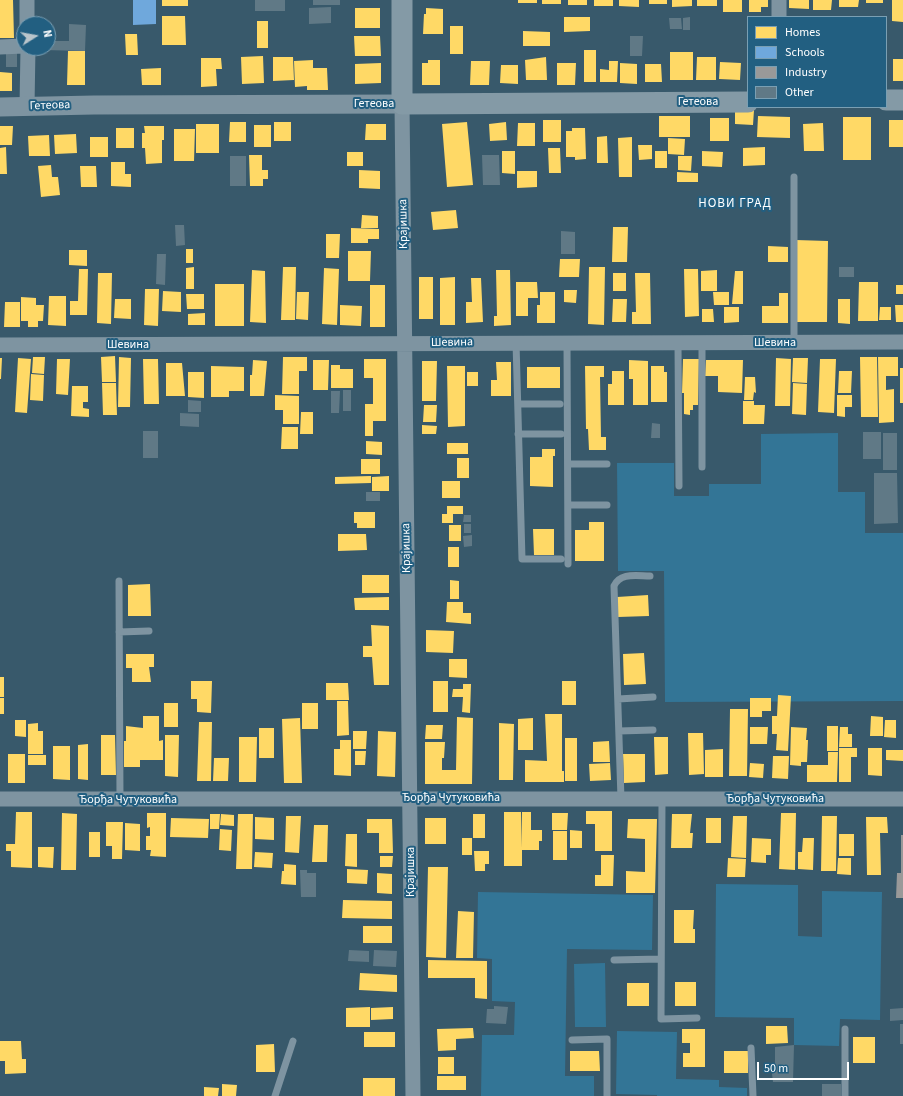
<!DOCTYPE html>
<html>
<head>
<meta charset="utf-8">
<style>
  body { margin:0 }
  #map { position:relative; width:903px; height:1096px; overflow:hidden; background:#38596b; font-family:"Source Sans 3",sans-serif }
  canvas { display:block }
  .legend { position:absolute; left:747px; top:16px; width:140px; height:92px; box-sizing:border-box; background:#225f81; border:1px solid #7a9fb3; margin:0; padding:5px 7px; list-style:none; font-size:12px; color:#fff }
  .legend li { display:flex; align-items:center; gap:8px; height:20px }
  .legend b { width:20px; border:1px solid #7a9fb3 }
  .north { position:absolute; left:16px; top:16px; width:40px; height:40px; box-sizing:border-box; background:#225f81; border:1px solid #7a9fb3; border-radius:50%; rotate:79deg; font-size:11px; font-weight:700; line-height:16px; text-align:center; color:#fff }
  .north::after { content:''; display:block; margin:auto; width:14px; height:18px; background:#b9c5cb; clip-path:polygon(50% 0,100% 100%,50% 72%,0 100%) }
  .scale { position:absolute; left:757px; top:1062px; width:92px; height:18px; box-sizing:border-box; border:2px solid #fff; border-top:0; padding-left:5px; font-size:12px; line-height:14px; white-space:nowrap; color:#fff; -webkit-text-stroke:3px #225f81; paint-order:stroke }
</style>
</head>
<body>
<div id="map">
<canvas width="903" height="1096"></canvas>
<ul class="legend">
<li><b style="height:11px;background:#ffd966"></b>Homes</li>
<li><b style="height:11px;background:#6fa8dc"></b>Schools</li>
<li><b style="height:11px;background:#999"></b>Industry</li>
<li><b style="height:11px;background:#607986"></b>Other</li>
</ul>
<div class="north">N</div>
<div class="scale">50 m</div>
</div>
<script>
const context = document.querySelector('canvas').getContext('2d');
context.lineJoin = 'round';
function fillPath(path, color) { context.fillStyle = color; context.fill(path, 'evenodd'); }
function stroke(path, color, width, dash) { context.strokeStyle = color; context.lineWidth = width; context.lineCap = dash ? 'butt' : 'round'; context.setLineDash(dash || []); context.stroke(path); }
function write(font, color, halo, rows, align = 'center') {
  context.font = font + ' "Source Sans 3",sans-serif'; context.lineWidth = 4; context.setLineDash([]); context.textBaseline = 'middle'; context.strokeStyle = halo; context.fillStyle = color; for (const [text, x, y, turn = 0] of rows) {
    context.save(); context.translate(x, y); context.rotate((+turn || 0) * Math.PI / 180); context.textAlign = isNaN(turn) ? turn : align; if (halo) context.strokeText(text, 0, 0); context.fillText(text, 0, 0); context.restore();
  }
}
fillPath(new Path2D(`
  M838 433V492H865V533H903V701L665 702 664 571H618L617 463H674V496H709V484H761V434Z
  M716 884 798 885V936L822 937V891L882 892 880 1020 840 1019 839 1046 794 1045V1018L715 1017Z
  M478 892 653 895 652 950 567 949 565 1076H594V1096H481L482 1035H514L515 1002 492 1001V959L477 958Z
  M605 963 606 1027H575L574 964Z
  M617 1031 677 1032 676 1079 719 1080V1087L747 1088V1096H657V1095L616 1094Z`), '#337596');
fillPath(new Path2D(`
  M0 0H13L14 38H0Z
  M162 0H188V6H162Z
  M518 0H537V3H518Z
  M542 0H561V4H542Z
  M568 0H587V5H568Z
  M594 0H613V6H594Z
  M619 0H639V7L619 6Z
  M649 0H667V4H649Z
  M672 0H692V6L672 7Z
  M697 0H717V6H697Z
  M723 0H742V12H723Z
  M749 0H768V7H761V12H749Z
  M789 0H809V9L789 8Z
  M813 0H832L831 10H813Z
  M839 0H859L858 7H839Z
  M866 0H883V3H866Z
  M892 0H903V22L892 21Z
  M355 8H380V28H355Z
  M426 8 443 9V34H423L424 14H426Z
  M162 16H185L186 45H162Z
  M564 17H590V31L564 32Z
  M257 21H268V48H257Z
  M450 26H463V54H450Z
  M523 31 550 32V46H523Z
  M125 34H137L138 55H126Z
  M354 36H380L381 56H355Z
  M584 50H596V82H584Z
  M68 51H85V85H67Z
  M670 52H693V80H670Z
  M263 56 264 83 242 84 241 57Z
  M273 57H293L294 80 273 81Z
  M546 57 547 80H526L525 60Z
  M697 57H716V80H696Z
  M201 58H221L222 69H216L217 86 201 87Z
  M893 59H903V81H893Z
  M313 60V68H327L328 90H307V86L295 87 294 61Z
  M428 60H440V85H422V63H428Z
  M471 61H490L489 85H470Z
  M609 61H618L617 82H600V69L609 70Z
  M720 62 741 63 740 80 719 79Z
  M381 63V83L355 84V64Z
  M557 63H576L575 85H557Z
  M620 63 637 64V84L620 83Z
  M645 64H661L662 82H645Z
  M501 65H518V84L500 83Z
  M161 68V85H142L141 69Z
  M0 72 12 73V91H0Z
  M735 109 754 110 753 125 735 124Z
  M659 116H690V137H659Z
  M758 116 790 117V138L757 137Z
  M843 117H871V160H843Z
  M710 118H729V141H710Z
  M543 120H561V142H543Z
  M889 120H903V147H889Z
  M230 122H246V142H229Z
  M274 122H291V141H274Z
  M467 122 473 185 447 187 442 124Z
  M506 122 507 140 490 141 489 124Z
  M518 123H535V146H517Z
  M823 123 824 151H804L803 124Z
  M196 124H219V153H196Z
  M366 124H386V140H365Z
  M254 125H271V147H254Z
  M0 126H13L12 145H0Z
  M144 126H164V140H162V163L146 164 145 148H142V133H145Z
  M116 128H134V148H116Z
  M572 128H585L586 159 575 160V157H566V131H572Z
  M174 129H195L194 161H174Z
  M76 134 77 153 55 154 54 135Z
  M49 135 50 156H29L28 136Z
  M607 136 608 163H597V137Z
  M90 137H108V157H90Z
  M632 137V177H619L618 138Z
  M668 138 685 139 684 155 668 154Z
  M638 145H652V159L639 160Z
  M6 147 7 174H0V148Z
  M765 147V165L743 166V148Z
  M548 148H560L561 173H549Z
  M502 151H515V174L502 173Z
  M655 151H667V168H655Z
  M702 151 723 152 722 167 702 166Z
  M347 152H363V166H347Z
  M249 155H262V170H268V179H263V186H250Z
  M678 156H692L691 171 678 170Z
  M111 162H125V174H131V187L111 186Z
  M51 165 52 177H58L60 195 41 197 38 166Z
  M80 166H96L97 187H81Z
  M359 170 380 171V189L359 188Z
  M517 171H537V187L517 188Z
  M677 172 698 173V182H677Z
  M456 210 458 228 433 230 431 212Z
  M362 215 378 216V228H361Z
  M613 227H628L627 262H612Z
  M351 228 379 229V239H368V243H351Z
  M326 234H340L339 258H326Z
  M796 240 828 241 827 322H795Z
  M768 246 788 247V262H768Z
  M186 249H193V263H186Z
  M69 250H87V266L69 265Z
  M348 251H371L370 281H348Z
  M560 259H580L579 277H559Z
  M194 267V289H186V268Z
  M283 267H296L295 320H281Z
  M589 267H605L604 325 588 324Z
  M324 268 339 269 337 325 322 324Z
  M79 269H88L87 315H70V301H78Z
  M684 269H698L699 316 685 317Z
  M252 270 265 271 266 323 250 322Z
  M496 270H510L511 325 494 326V316H497Z
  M717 270V291H701V271Z
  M735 271H743V304H732Z
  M98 273H112L111 324 97 323Z
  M613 273H626V291H613Z
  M635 273H650L651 324H632V312H636Z
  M419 277H433V319H419Z
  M455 277V325H440V278Z
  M471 278H481L483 322 466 323V302H472Z
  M516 282H537L538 298H528V316H516Z
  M859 282H878V321H858Z
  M215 284H244V326H215Z
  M370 285H385V327H370Z
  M896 285H903V294H896Z
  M145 289H159L158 326 144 325Z
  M564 290H577L576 303 564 302Z
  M163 291 181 292V312L162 311Z
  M297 292H309L308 320 296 319Z
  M540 292H555V323H537V305H540Z
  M713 292H729V305H714Z
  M779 293H788V323H762V306H779Z
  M186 294H204V309H187Z
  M49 296H66V326L48 325Z
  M21 297 36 298V305H44L43 321H38V327H28V321H21Z
  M115 299H131V319L114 318Z
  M613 299H627L626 322H612Z
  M838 299H850V324L838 323Z
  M5 302H20V327H4Z
  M340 305 362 306 361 326 340 325Z
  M895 305H903V322H896Z
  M724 307H739V322L724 323Z
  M880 307H891V320H879Z
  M702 309H713L714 322H702Z
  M205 313V325H188V314Z
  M115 356 116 382H102L101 357Z
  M33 357H45L44 374 32 373Z
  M119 357 131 358 130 407H118Z
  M283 357H307V371H299V394H282Z
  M860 357H877L878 417H861Z
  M878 357H898V376H886V390L894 389V422L879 423Z
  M0 358H2L1 379H0Z
  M18 358 31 359 27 413 15 412Z
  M776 358 791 359 790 406H775Z
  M793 358H808L807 383 792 382Z
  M57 359H70L68 395 56 394Z
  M143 359H158L159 404H144Z
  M364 359H386V421H373V436H365V404H373V378H364Z
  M683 359H699L698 405H693V410H690V415L684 414V393H682Z
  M820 359H836L834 413 818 412Z
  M253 360 267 361 264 396H250V375H252Z
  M313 360H329L328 390H313Z
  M629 360 648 361V405H633V379H629Z
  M706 360H743L742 393 718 392V376H705Z
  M422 361H437L436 401H422Z
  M496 362H511V396H491V380H497Z
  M166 363H182L185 396H166Z
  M331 365H340V369H353V388H331Z
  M211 366 244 367V391H229V397H211Z
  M447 366H465V426L448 427Z
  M585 366H604V377H600L601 437H606V450H589L588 429H586Z
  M651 366H664V372H667V402H651Z
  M527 367H560V388H527Z
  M900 368H903V403H900Z
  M612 371H624V405H608V384H612Z
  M839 371H852L851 393H838Z
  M188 372H204V398L188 397Z
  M467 372H478V386H467Z
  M31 374 44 375 43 401 30 400Z
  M745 377H755L756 393 754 392 753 400H744Z
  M102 383H116L117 415H103Z
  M793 383 807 384 806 415 792 414Z
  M72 386H88V402H83V408L89 409V417L71 416Z
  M275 395 299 396V424H283V410H275Z
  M837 395H852V407H845V417L837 416Z
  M743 401H754V405H765L764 424H743Z
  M424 405H437L436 422H423Z
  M301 412H313V434H300Z
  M422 425 437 426 436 434H422Z
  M282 427H298V449H281Z
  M366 441 382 442V455L366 454Z
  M447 443H468V454H447Z
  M542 449H555V456H553V487L530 486V457H542Z
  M457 458H469V478H457Z
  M361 459H380V474H361Z
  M371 476V483L335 484V477Z
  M389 476V491H372V477Z
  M442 481H460V498H442Z
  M447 506H463V514H453V523H442V514H447Z
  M354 512H375V528H357V523H354Z
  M589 522H604V561H575V530H589Z
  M449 525H461V541H449Z
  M533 529H554V555H534Z
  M338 534H366L367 550 338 551Z
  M448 547H459V567H448Z
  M362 575H389V593H362Z
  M450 580 459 581V599H450Z
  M150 584 151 616H128V585Z
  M648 595 649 616 618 617 617 597Z
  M389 597V610H355L354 598Z
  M447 602H463V613H471V624L446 622Z
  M371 625 389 626V685H374L372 657H363V646H372Z
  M426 630 454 631 453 653 426 652Z
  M644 653 646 684 624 685 623 654Z
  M126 654H154V667H149L151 682H132V668H126Z
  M449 659H467V678L449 677Z
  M0 677H4V697H0Z
  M191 681H212L211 713 197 712V699H191Z
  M433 681H448V712H433Z
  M562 681H576V705H562Z
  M326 683H348L349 700H326Z
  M463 684H471L470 713 462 712 463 697H452L453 689H463Z
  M778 695 791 696 788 751 776 750 777 734H772V716H777Z
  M0 698H4V714H0Z
  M750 698H771V711H762V717H750Z
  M337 701H348L349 735 337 736Z
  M164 703H178V727H164Z
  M302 703H318V729H302Z
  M730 709H748L747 776H729Z
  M545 714H562V771H564V782H525V760L547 761Z
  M143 716H159V741L163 740V760H140V767H124V741H126V726L143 728Z
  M871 716 883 717V736H870Z
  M457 717 473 718 472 784H425V742H445L444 758H442V770H456Z
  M300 718 302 783H284L282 719Z
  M533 718V750H518V719Z
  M15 720H26V737L15 736Z
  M885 720H896V738L884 737Z
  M199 722H212L211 781H197Z
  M38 723V731H43V754H28V724Z
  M499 723 514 724 513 780H499Z
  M426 725H443L442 739H425Z
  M827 726H838V751H827Z
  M750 727H768L767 744H750Z
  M791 727 807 728 806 740H808L807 762H801V766L790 765Z
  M840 727H848V734H852V747H839Z
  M259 728H274V758H259Z
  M353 731H367L366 749H353Z
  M378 731 396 732 395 777 377 776Z
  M688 733H703L704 774 689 775Z
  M101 735H115L116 775H101Z
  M165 735H179L178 777 165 776Z
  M239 737H257L256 782H239Z
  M654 737H668V774L655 775Z
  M565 738H577V781H565Z
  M340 740H351V776L334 775V749H340Z
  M609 741 610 762H593V742Z
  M88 744V780L78 779V745Z
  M53 746H70V780L53 779Z
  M839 748H857V757H851V782H839Z
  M868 748H882V776L868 775Z
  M723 749V777H705V750Z
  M886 750H903V761L886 760Z
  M355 751H366L365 765H355Z
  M828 752H838L837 782H807V765H828Z
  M8 754H25V783H8Z
  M623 754H645V782L624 783Z
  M28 755H46V765H28Z
  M773 756H789L788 779 772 778Z
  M214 758H229L228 781H213Z
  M610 763 611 780 590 781 589 764Z
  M750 763 764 764 763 778 749 777Z
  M586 811H612V851H595V824H586Z
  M16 812H32V868L11 867V851H6V844H15Z
  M504 812H521L522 848V812H531V830H542V841H539V850H522V866H504Z
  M62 813 77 814 76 870H61Z
  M147 813H166V857L150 856 151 850H146V836H150V827L147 828Z
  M552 813H568L567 830H552Z
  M781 813H796L795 870 779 869Z
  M210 814H220L219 829H210Z
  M221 814 234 815V826L220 825Z
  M238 814H253L252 869H236Z
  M473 814H485V838H473Z
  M672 814H692L690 833H693L692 848H671Z
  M286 816H301L299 853 285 852Z
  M733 816H747L746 858 731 857Z
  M822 816H837L836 871H821Z
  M255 817 274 818V840L255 839Z
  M866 817H887L888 833H880L881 875H867Z
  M171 818 209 819 208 838 170 837Z
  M425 818H446V844H425Z
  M706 818H721V843H706Z
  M367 819H392L393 853H379V833H367Z
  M628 819H657L655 893H626V871L645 872V839L627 838Z
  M106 822H123L122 859H112V846H106Z
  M125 823 140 824V851L125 850Z
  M314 825H328L327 862H312Z
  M220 829 232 830 231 851 219 850Z
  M570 830 582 831V848H570Z
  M553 831H567V860H553Z
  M89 832H100V857H89Z
  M346 834H357V867L345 866Z
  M839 834H854V856H839Z
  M462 838H472V855H462Z
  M752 838 771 839V855H766V863L751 862Z
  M803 838H814L813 870 798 869V852H802Z
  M38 847H54L53 868 38 867Z
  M474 851H489V864H485V871H475Z
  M255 852 273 853 272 868 254 867Z
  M601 855H614L613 886H595V875H601Z
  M380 856H393L392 867H380Z
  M728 858 746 859 745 877H727Z
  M838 858H851V875L837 874Z
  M284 864 296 865V885L281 884 282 871H284Z
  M428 867H448L446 958 426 957Z
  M347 869 368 870 367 884 347 883Z
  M377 873 392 874V894L377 893Z
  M343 900 392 901V919L342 918Z
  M674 910H694L693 929H695V943H674Z
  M458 911 474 912 473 958H456Z
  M363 926H392V943H363Z
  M428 960 487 961V999L475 998V978H428Z
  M360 973 397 975V992L359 990Z
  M675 982H696V1006H675Z
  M627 983H649V1006H627Z
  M370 1007V1027H346V1008Z
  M393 1007V1019L371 1020V1008Z
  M766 1026H787L788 1043 766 1044Z
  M473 1028 474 1038 456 1039V1050L438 1051 437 1029Z
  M682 1029H705V1067H683V1053H690V1043H682Z
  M364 1032H395V1047H364Z
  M853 1037H875V1063H853Z
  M0 1041H21L22 1059H26V1073L5 1074V1061H0Z
  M274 1044 275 1072H256V1045Z
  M570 1051H599L600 1071H570Z
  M724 1051H748V1073H724Z
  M438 1057H454V1074H438Z
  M437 1076H466V1090H437Z
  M363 1078H395V1096H363Z
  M222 1084 237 1085 236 1096H222Z
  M204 1087 219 1088 218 1096H204Z`), '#ffd966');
fillPath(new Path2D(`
  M133 0H156V24L133 25Z`), '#6fa8dc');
fillPath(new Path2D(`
  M901 835H903V898H896L897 873H901Z`), '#999');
fillPath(new Path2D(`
  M255 0H285V11H255Z
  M313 0H340V5H313Z
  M331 7V23L309 24V8Z
  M690 17V30H683V18Z
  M669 18H681L682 29H670Z
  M69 24 86 25 85 51 43 50V48H48V41H69Z
  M630 36H643L642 56H630Z
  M17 52V67H6V53Z
  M482 155H499L500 185H483Z
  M230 156H246V186H230Z
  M175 225H184L185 245 176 246Z
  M561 231 575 232V254H561Z
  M157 254H166L165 285 156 284Z
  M839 267H854V277H839Z
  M343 390H351V411H343Z
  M331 391H340L339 413H331Z
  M188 400 201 401V412H188Z
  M180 413 199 414V427L180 426Z
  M652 423 660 424V438H651Z
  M143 431H158V458H143Z
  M863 432H881V459H863Z
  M883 433H897V470H883Z
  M874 473H897L898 523 874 524Z
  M366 492H380V501H366Z
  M464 515H471V522H463Z
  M464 524H471V533H464Z
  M472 535V546L464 547 463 536Z
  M300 870H307V873H316V897H301Z
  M349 950 369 951V962L348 961Z
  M374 950 397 951 396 967 373 966Z
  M494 1006 508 1007 506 1024 486 1023 487 1009H494Z
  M903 1008V1020L890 1021V1009Z
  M900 1024H903V1044H900Z
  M794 1045 793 1082H773L772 1074 775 1069V1047Z
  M822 1084H841V1096H822Z`), '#607986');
stroke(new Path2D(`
  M516 342 522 559H561
  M567 342 568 564
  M678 343 679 486
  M794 343V177
  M518 404H560
  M518 434H561
  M568 464H607
  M702 467V343
  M569 505H607
  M119 581 120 800
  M119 632 149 631
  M618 699 653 697
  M619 731 653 730
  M621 799 614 586C620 572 637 576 650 576
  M662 799 661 1019 697 1018
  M614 960 660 959
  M572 1040 607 1039V1096
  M751 1048 753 1096
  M275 1096 293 1041
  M845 1096V1029`), '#7e94a1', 7);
stroke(new Path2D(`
  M27 0V24
  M779 0V17
  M0 47 24 46
  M402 104 413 1096
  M27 106 28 48
  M0 345 903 342
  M0 799H903`), '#7e94a1', 15);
stroke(new Path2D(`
  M0 107 94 105 402 104`), '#7e94a1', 19);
stroke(new Path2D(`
  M402 0V104L748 102
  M886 100H903`), '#849aa6', 21);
write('12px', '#fff', '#225f81', [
  ["Гетеова",698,102],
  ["Гетеова",374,104],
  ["Гетеова",50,106,-2],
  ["Крајишка",404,224,-91],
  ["Шевина",452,343,-1],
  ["Шевина",775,343],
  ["Шевина",128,345],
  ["Крајишка",407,548,-91],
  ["Ђорђа Чутуковића",451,798],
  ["Ђорђа Чутуковића",775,799],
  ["Ђорђа Чутуковића",128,800],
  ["Крајишка",411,872,-90]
]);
context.letterSpacing = '1px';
write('13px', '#fff', '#225f81', [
  ["НОВИ ГРАД",735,204]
]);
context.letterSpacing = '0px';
</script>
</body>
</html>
